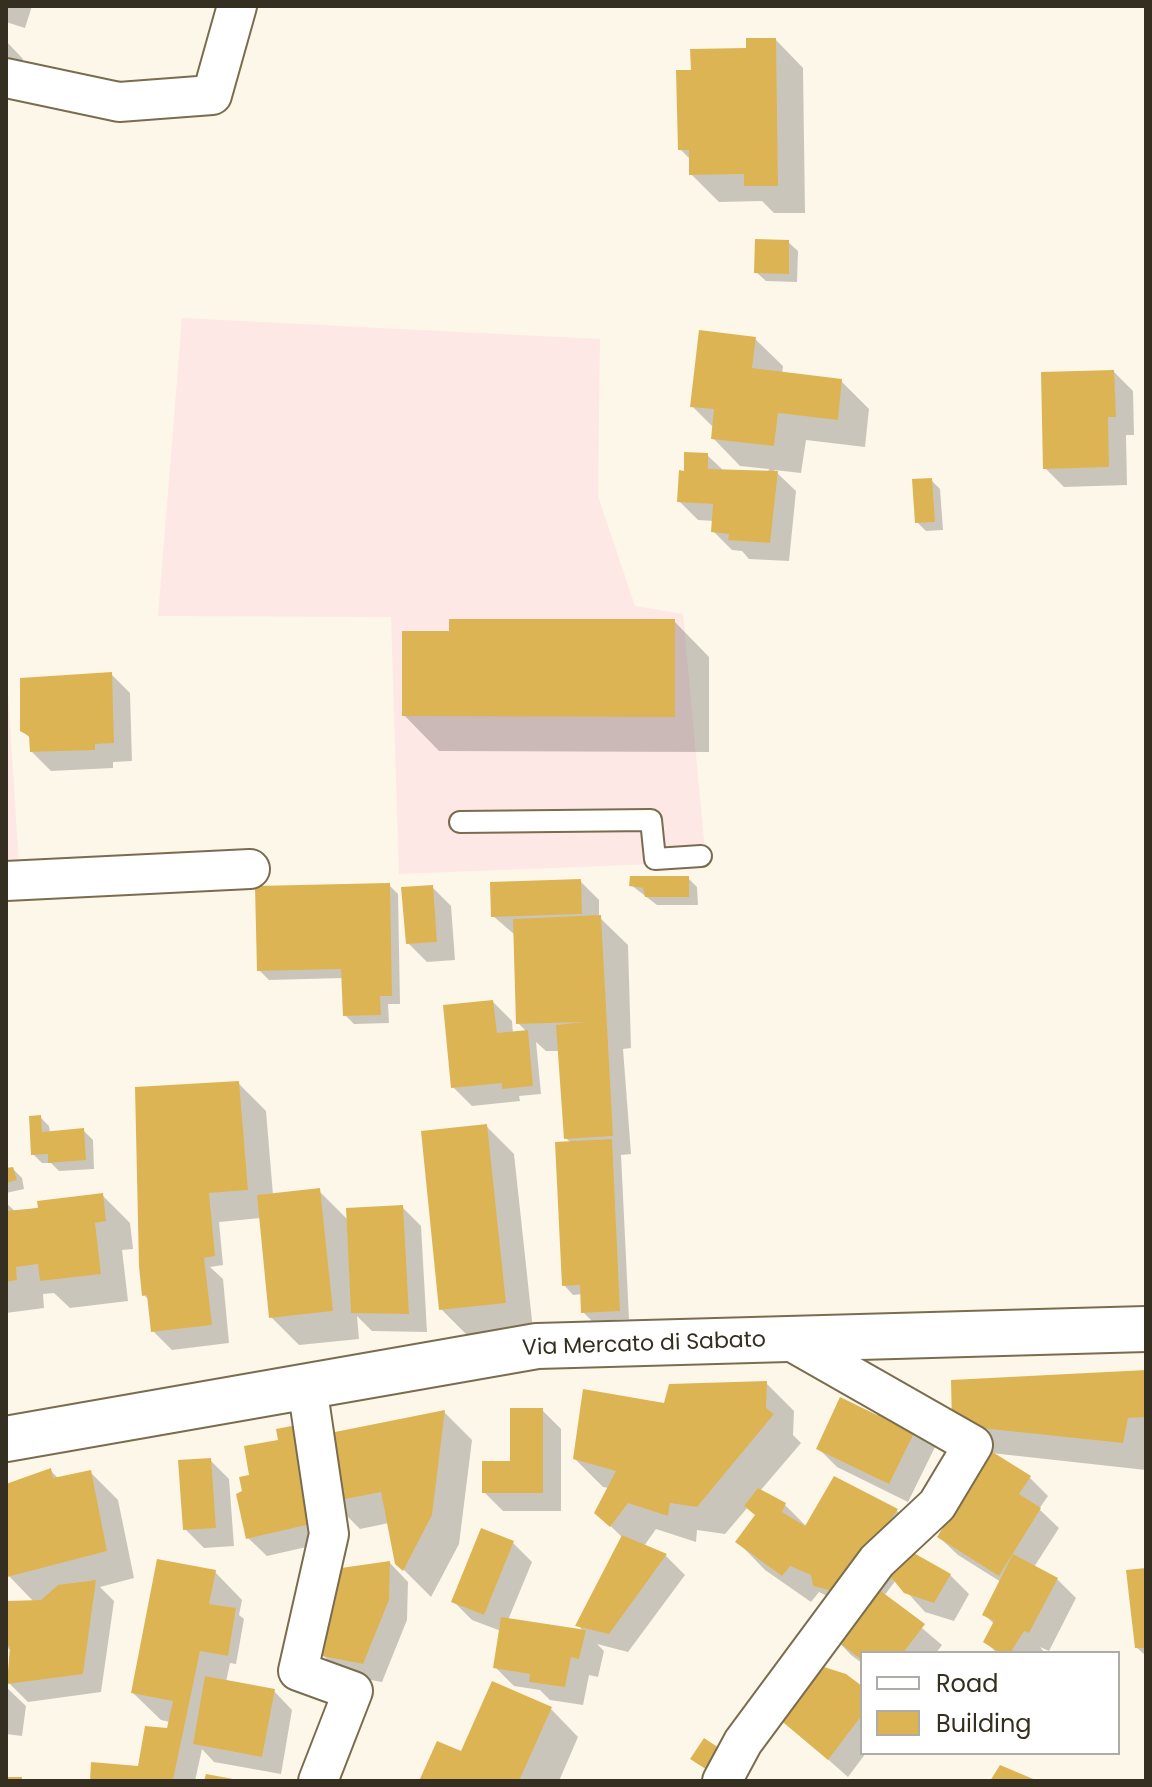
<!DOCTYPE html>
<html>
<head>
<meta charset="utf-8">
<style>
  body { margin:0 }
  #map { position:relative; width:1152px; height:1787px; overflow:hidden; background:#fdf7e9; font-family:Poppins,sans-serif }
  canvas { display:block }
  .frame { position:absolute; inset:0; border:8px solid #352f22; pointer-events:none }
  .legend { position:absolute; left:860px; top:1651px; width:260px; height:104px; box-sizing:border-box; background:#fff; border:2px solid #aeaca7; margin:0; padding:10px 14px; list-style:none; font-size:24px; color:#352f22 }
  .legend li { display:flex; align-items:center; gap:16px; height:40px }
  .legend b { width:40px; border:2px solid #aeaca7 }
</style>
</head>
<body>
<div id="map">
<canvas width="1152" height="1787"></canvas>
<div class="frame"></div>
<ul class="legend">
<li><b style="height:10px;background:#fff"></b>Road</li>
<li><b style="height:22px;background:#ddb453"></b>Building</li>
</ul>
</div>
<script>
const g = document.querySelector('canvas').getContext('2d');
g.lineJoin = 'round';
function fill(path, color) {
  g.fillStyle = color;
  g.fill(path, 'evenodd');
}
function strokePath(path, color, width, dash) {
  g.strokeStyle = color;
  g.lineWidth = width;
  g.lineCap = dash ? 'butt' : 'round';
  g.setLineDash(dash || []);
  g.stroke(path);
}
function label(font, color, halo, rows, align = 'center') {
  g.font = font + ' Poppins,sans-serif';
  g.lineWidth = 6;
  g.setLineDash([]);
  g.textBaseline = 'middle';
  g.strokeStyle = halo;
  g.fillStyle = color;
  for (const [text, x, y, turn = 0] of rows) {
    g.save();
    g.translate(x, y);
    g.rotate((+turn || 0) * Math.PI / 180);
    g.textAlign = isNaN(turn) ? turn : align;
    if (halo) g.strokeText(text, 0, 0);
    g.fillText(text, 0, 0);
    g.restore();
  }
}
const commercial = new Path2D(`
  M182 318 600 339 598 496 635 606 683 614 706 862 399 874 391 617 158 616Z
  M6 660 20 882 6 883Z`);
const shadow = new Path2D(`
  M6 6H32L25 28 6 22Z
  M776 40 803 68 805 213H774L762 201 719 202 691 174V160L680 149 693 71Z
  M6 41 23 59 13 91 6 89Z
  M788 242 798 251 797 282 766 281 756 272Z
  M755 339 783 366 782 374 841 381 869 409 865 447 806 440 801 473 774 470 796 491 789 561 749 559 742 551 732 550 713 531 714 521 698 520 679 501 686 473 707 455 724 471 768 472 769 469 740 466 713 438 714 428 692 406Z
  M1114 372 1133 391 1134 435H1126L1127 485 1064 487 1045 468Z
  M931 480 940 489 943 530 926 531 917 522Z
  M674 621 709 657V752L439 751 404 715 451 633Z
  M111 674 130 693 132 761 113 762V768L51 771 32 752 31 739 22 730Z
  M688 878 697 887 698 905H657L631 885Z
  M580 881 599 900V917L628 945 631 1048 623 1049 631 1154 621 1155 629 1319 592 1321 583 1312 582 1294 573 1295 564 1285 571 1143 566 1138 560 1051H546L536 1042 541 1094 519 1096 520 1101 472 1106 453 1087 493 1002 512 1021 513 1034 527 1032 518 1023 515 935 493 916Z
  M389 885 398 894 400 1004H388L389 1023 354 1024 345 1015 344 978 269 980 259 970Z
  M432 887 451 906 455 960 427 962 408 943Z
  M238 1083 266 1111 273 1195 319 1191 348 1220 402 1207 421 1226 427 1332 372 1331 357 1316 359 1339 299 1345 271 1317 261 1218 219 1222 223 1265 210 1267 223 1279 229 1343 172 1350 153 1331 149 1300 144 1295Z
  M40 1117 49 1126 50 1133 84 1131 93 1140 94 1169 59 1171 51 1163H42L33 1154Z
  M486 1126 514 1154 533 1330 469 1337 441 1309Z
  M13 1169 22 1178 24 1189 6 1193V1170Z
  M102 1195 130 1223 133 1249 122 1250 128 1301 70 1308 54 1293 43 1294 44 1308 6 1313V1203L16 1212Z
  M1146 1372V1470L982 1452 954 1424Z
  M766 1383 794 1411 793 1435 801 1443 760 1491 785 1505 807 1527 896 1510 924 1538 913 1554 950 1575 969 1594 954 1621 925 1612 896 1580 884 1596 942 1645 936 1653H862V1663L851 1655 833 1636 843 1613 825 1595 819 1592 811 1602 765 1570 738 1542 757 1516 748 1507 725 1534 697 1530 696 1542 656 1529 644 1546 666 1556 685 1575 628 1652 597 1644 604 1651 598 1677 589 1675 583 1705 550 1700 540 1690 514 1686 495 1667 501 1631 472 1620 453 1601 513 1543 532 1562 508 1620 584 1632 578 1625 623 1538 596 1512 609 1488 603 1487 575 1459 666 1405Z
  M881 1409 936 1445 908 1502 837 1467 818 1448 878 1417Z
  M542 1410 561 1429V1511H503L484 1492 512 1463Z
  M444 1412 472 1440 459 1544 431 1597 397 1563 389 1523 360 1529 330 1499 337 1540 267 1556 248 1538 324 1449Z
  M210 1460 229 1479 234 1546 204 1548 185 1529Z
  M51 1471 59 1479 90 1472 118 1500 134 1578 100 1587 114 1601 101 1692 28 1702 9 1683 12 1652 6 1646V1603L34 1602 9 1576 6 1566V1486Z
  M1029 1477 1048 1496 1039 1509 1059 1528 1034 1567 1057 1579 1076 1598 1049 1651 1040 1647 1045 1653H997L986 1642 995 1625 984 1614 1001 1582 958 1555 939 1537Z
  M390 1563 408 1582 407 1620 382 1682 343 1675 324 1656Z
  M1146 1570V1656L1136 1647Z
  M215 1572 242 1600 239 1615 244 1619 236 1664 230 1663 226 1682 274 1691 292 1710 281 1774 214 1762 202 1749 195 1781H92L93 1765 140 1768 168 1730 170 1722 161 1720 133 1693Z
  M6 1687 26 1706 22 1736 6 1734Z
  M862 1689V1753H866L848 1777 781 1718Z
  M551 1709 578 1737 559 1781H421L462 1754Z`);
const building = new Path2D(`
  M746 38H776L778 186H744V174L689 175V150H678L676 70H691L690 49 746 48Z
  M755 239 789 240V274L754 273Z
  M699 330 756 337 752 368 842 379 838 420 778 413 774 446 711 439 714 409 690 407Z
  M1114 370 1116 417H1108L1109 467 1043 469 1041 372Z
  M684 452 708 453V469L778 471 770 543 728 540 729 534 711 532 713 504 677 502 679 470 684 471Z
  M932 478 935 522 915 523 912 479Z
  M449 619H675V717L402 716V631H449Z
  M112 672 114 743 95 744V750L30 752 29 736 20 731V678Z
  M630 876H689V897H645L643 888 629 886Z
  M581 879 582 914 491 917 490 882Z
  M390 883 392 996H380L381 1015 343 1016 341 969 257 971 255 886Z
  M433 885 437 942 406 944 401 887Z
  M601 915 613 1136 564 1139 556 1025 584 1022 516 1024 513 919Z
  M493 1000 497 1033 528 1030 533 1086 502 1089V1083L451 1088 443 1005Z
  M239 1081 248 1190 209 1193 215 1256 204 1258 212 1325 151 1332 147 1295 142 1296 139 1266 135 1087Z
  M41 1115 42 1132 84 1128 86 1160 48 1163V1154L31 1155 29 1116Z
  M487 1124 506 1303 439 1310 421 1131Z
  M612 1139 620 1311 581 1313 580 1285 562 1286 555 1142Z
  M13 1167 17 1180 6 1183V1168Z
  M320 1188 333 1311 269 1318 257 1195Z
  M103 1193 106 1221 95 1223 101 1274 40 1281 38 1264 16 1267 17 1280 6 1282V1211L38 1208 37 1201Z
  M403 1205 409 1314 351 1313 346 1208Z
  M1146 1370V1417L1128 1418 1123 1443 952 1425 951 1380Z
  M767 1381 766 1408 774 1414 697 1507 670 1503 668 1516 628 1503 610 1527 594 1513 616 1471 573 1459 583 1389 664 1403 669 1384Z
  M840 1397 877 1415 880 1406 918 1425 889 1484 816 1449Z
  M510 1408H543V1493H482V1461H510Z
  M445 1410 432 1515 403 1571 395 1564 381 1492 330 1502 320 1435Z
  M302 1424 319 1522 246 1539 236 1494 242 1491 239 1477 249 1475 244 1446 278 1440 276 1429Z
  M991 1451 1031 1476 1019 1494 1041 1508 999 1576 937 1537Z
  M211 1458 216 1528 183 1530 178 1460Z
  M51 1468 53 1478 91 1470 107 1551 7 1577 6 1484Z
  M834 1476 898 1509 840 1593 813 1586 811 1575 790 1566 782 1576 735 1542 755 1515 744 1506 758 1488 786 1503 782 1512 805 1526Z
  M481 1528 514 1541 484 1615 451 1602Z
  M622 1535 667 1554 609 1634 575 1626Z
  M912 1552 951 1574 934 1603 904 1593 887 1572Z
  M1013 1554 1058 1578 1029 1633 1024 1631 1012 1650 1020 1653H1000L983 1642 994 1621 982 1615Z
  M157 1559 216 1570 209 1604 236 1608 228 1656 200 1651 173 1780 90 1781 91 1762 138 1766 145 1726 167 1728 173 1701 131 1693Z
  M390 1561 389 1600 363 1664 322 1656 334 1569Z
  M1146 1568V1648H1135L1126 1570Z
  M96 1580 83 1674 7 1684 10 1646H6V1601L41 1600 58 1585Z
  M870 1583 925 1624 903 1653H862V1660L830 1636Z
  M501 1617 586 1630 579 1659 571 1657 565 1687 529 1682 530 1674 493 1668Z
  M824 1667 846 1674 862 1686V1715L828 1760 778 1718Z
  M205 1676 275 1689 262 1757 193 1744Z
  M492 1681 552 1707 519 1781H419L437 1741 461 1751Z
  M704 1738 725 1752 712 1773 690 1759Z
  M1000 1765 1038 1781H990Z
  M206 1774 233 1779V1781H204Z
  M6 1777H22V1781H6Z`);
const lane = new Path2D(`
  M460 822 651 820 655 859 701 856`);
const street = new Path2D(`
  M6 78 119 102 212 95 237 6
  M6 881 250 869
  M307 1386 329 1534 298 1671 353 1691 318 1781
  M722 1781 743 1742 877 1561 937 1505 973 1445 787 1339`);
const secondary = new Path2D(`
  M6 1439 537 1346 1146 1329`);
const streetNames = [
  ["Via Mercato di Sabato",644,1345,-2]
];
fill(commercial, '#fde8e5');
fill(shadow, '#0003');
fill(building, '#ddb453');
strokePath(lane, '#7a6c4e', 24);
strokePath(street, '#7a6c4e', 42);
strokePath(secondary, '#7a6c4e', 48);
strokePath(lane, '#fff', 20);
strokePath(street, '#fff', 38);
strokePath(secondary, '#fff', 44);
label('22px', '#352f22', '#fff', streetNames);
</script>
</body>
</html>
